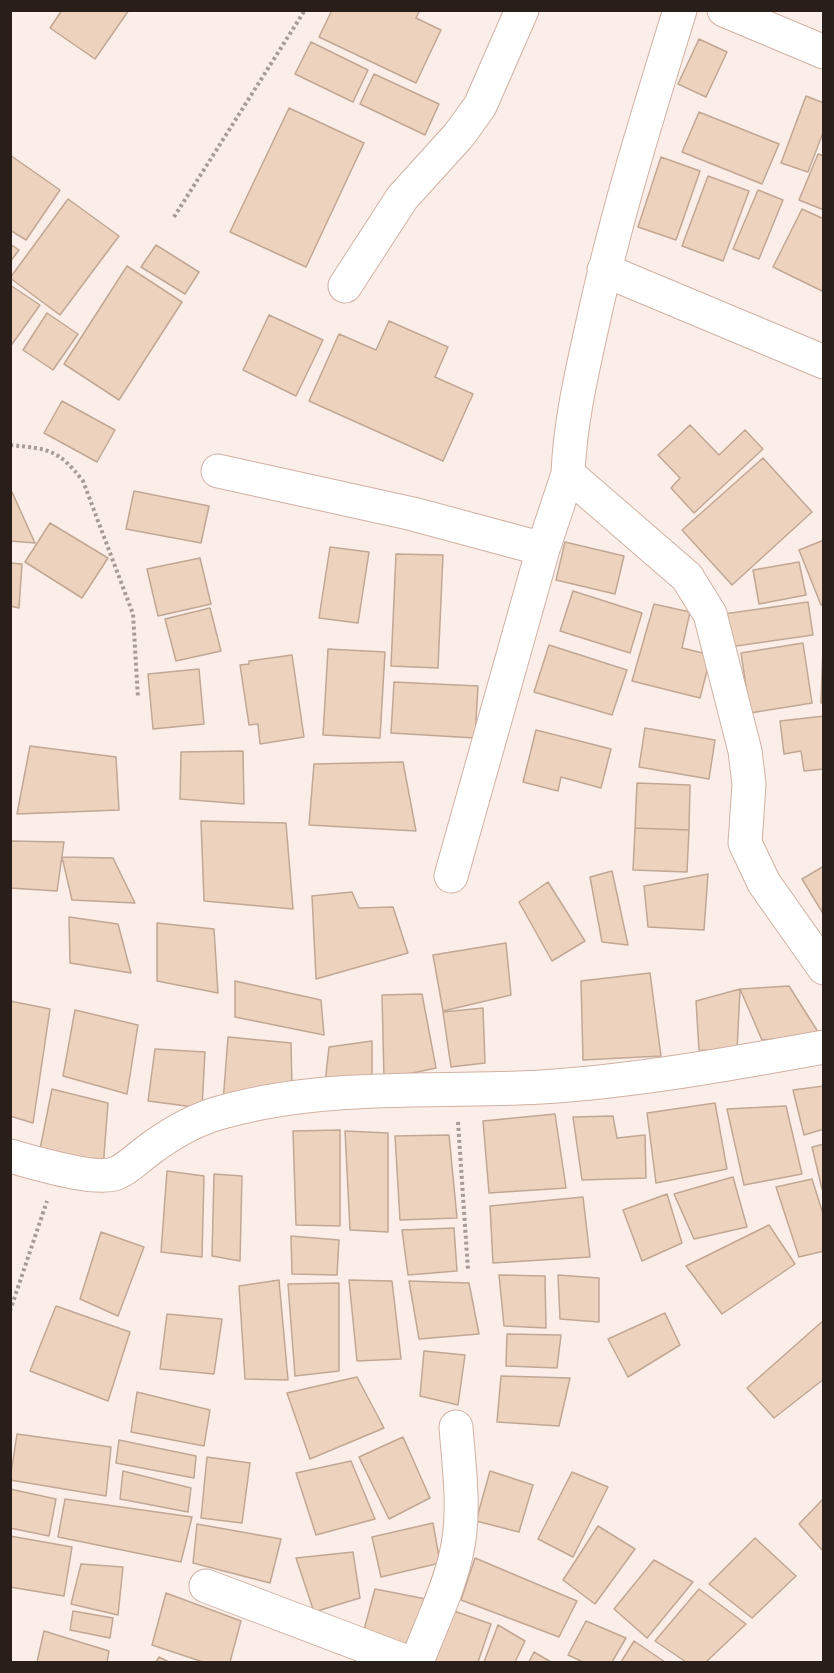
<!DOCTYPE html>
<html>
<head>
<meta charset="utf-8">
<style>
  body { margin:0 }
  #map { position:relative; width:834px; height:1673px; overflow:hidden; background:#fbeee8; font-family:"DejaVu Sans",sans-serif }
  canvas { display:block }
  .frame { position:absolute; inset:0; border:12px solid #291e19; pointer-events:none }
</style>
</head>
<body>
<div id="map">
<canvas width="834" height="1673"></canvas>
<div class="frame"></div>
</div>
<script>
const g = document.querySelector('canvas').getContext('2d');
g.lineJoin = 'round';
function fill(path, color) {
  g.fillStyle = color;
  g.fill(path, 'evenodd');
}
function strokePath(path, color, width, dash) {
  g.strokeStyle = color;
  g.lineWidth = width;
  g.lineCap = dash ? 'butt' : 'round';
  g.setLineDash(dash || []);
  g.stroke(path);
}
const building = new Path2D(`
  M62 10H129L95 59 50 28Z
  M332 10H420L416 18 441 30 416 83 319 37Z
  M699 39 727 52 706 97 678 84Z
  M311 42 368 70 353 102 295 74Z
  M374 74 439 104 425 135 360 104Z
  M806 96 824 103V130L808 172 781 163Z
  M289 108 364 143 306 267 230 232Z
  M699 112 779 144 762 184 682 152Z
  M818 154 824 156V210L799 200Z
  M10 155 60 190 26 240 10 230Z
  M661 157 700 171 676 240 638 227Z
  M708 176 749 191 723 261 682 246Z
  M758 190 783 200 759 259 733 249Z
  M68 199 119 236 60 315 10 278Z
  M802 209 824 219V292L773 267Z
  M10 244 19 250 10 262Z
  M156 245 199 272 185 294 141 267Z
  M127 266 182 302 119 400 64 364Z
  M10 285 40 305 10 347Z
  M47 313 78 334 53 370 23 350Z
  M269 315 323 340 296 396 243 370Z
  M389 321 448 347 435 377 473 394 443 461 309 401 339 334 376 350Z
  M62 401 115 430 97 462 44 433Z
  M690 425 719 455 745 430 763 449 694 513 671 488 680 478 658 455Z
  M763 458 812 512 732 585 682 530Z
  M134 491 209 506 201 543 126 529Z
  M10 492H12L35 543 10 541Z
  M50 523 108 558 82 598 25 562Z
  M824 540V604L821 605 799 550Z
  M565 542 624 556 615 594 556 580Z
  M330 547 369 552 358 623 319 618Z
  M396 554 443 555 438 668 391 666Z
  M200 558 211 604 158 616 147 569Z
  M799 562 806 595 759 604 753 570Z
  M10 563 22 564 19 608 10 606Z
  M573 591 642 613 630 653 560 631Z
  M808 602 813 635 729 647 724 614Z
  M654 604 690 612 682 648 711 655 700 698 632 681Z
  M210 608 221 651 176 661 165 619Z
  M803 643 812 703 750 713 741 653Z
  M549 645 627 670 612 715 534 692Z
  M823 645H824V703H821Z
  M328 649 385 652 380 738 323 735Z
  M292 655 304 737 260 744 258 724 249 725 240 665 249 664V661Z
  M199 669 204 724 153 729 148 674Z
  M394 682 478 686 475 738 391 733Z
  M824 716V769L804 771 801 751 784 754 780 721Z
  M645 728 715 740 709 779 639 767Z
  M536 730 611 749 601 788 561 777 558 791 523 782Z
  M30 746 116 757 119 810 17 814Z
  M243 751 244 804 180 799 181 752Z
  M403 762 416 831 309 825 314 764Z
  M637 783 690 785 689 830 635 828Z
  M201 821 286 823 293 909 204 901Z
  M635 828 689 830 687 872 633 870Z
  M10 841 64 842 57 891 10 888Z
  M62 857 113 858 135 903 72 900Z
  M824 866V915L802 879Z
  M612 871 628 945 602 942 590 877Z
  M708 874 704 930 648 927 644 886Z
  M548 882 585 941 552 961 519 902Z
  M352 892 359 908 393 907 408 953 316 979 312 896Z
  M69 917 118 924 131 973 70 963Z
  M157 923 214 929 218 993 157 981Z
  M506 943 511 995 443 1011 433 955Z
  M650 973 661 1056 583 1060 581 981Z
  M235 981 321 1000 324 1035 235 1017Z
  M789 986 820 1035 762 1040 740 989Z
  M740 989 737 1051 699 1050 696 1001Z
  M422 994 436 1068 384 1079 382 995Z
  M10 1001 50 1009 33 1123 10 1116Z
  M483 1008 485 1063 451 1067 443 1012Z
  M75 1010 138 1025 127 1094 63 1076Z
  M228 1037 291 1043 292 1088 223 1102Z
  M372 1041V1077L325 1083 329 1047Z
  M155 1049 205 1052 202 1108 148 1101Z
  M824 1086V1129L804 1135 793 1090Z
  M52 1089 108 1103 103 1169 39 1154Z
  M715 1103 727 1169 656 1183 647 1113Z
  M786 1106 802 1174 744 1185 727 1109Z
  M555 1114 566 1188 489 1193 483 1121Z
  M613 1116 617 1138 645 1135 646 1178 582 1180 573 1117Z
  M340 1130V1226L296 1225 293 1131Z
  M345 1131 388 1133V1232L350 1230Z
  M449 1135 457 1218 400 1220 395 1136Z
  M824 1144V1189H822L812 1147Z
  M167 1171 204 1176 202 1257 161 1252Z
  M214 1174 242 1176 240 1261 212 1256Z
  M733 1177 747 1227 694 1239 674 1194Z
  M812 1179 824 1217V1251L799 1257 776 1187Z
  M667 1194 682 1243 642 1261 623 1210Z
  M583 1197 590 1257 493 1263 490 1206Z
  M769 1225 795 1264 722 1314 686 1266Z
  M454 1228 457 1271 408 1275 402 1230Z
  M101 1232 144 1247 118 1316 80 1299Z
  M291 1236 339 1240 337 1275 292 1274Z
  M499 1275 545 1276 546 1328 504 1326Z
  M558 1275 599 1278V1322L560 1319Z
  M279 1280 288 1380 245 1379 239 1286Z
  M349 1280 392 1281 401 1359 357 1361Z
  M409 1281 469 1283 479 1334 419 1339Z
  M339 1283V1371L295 1376 288 1284Z
  M56 1306 130 1332 108 1401 30 1371Z
  M665 1313 680 1345 628 1377 608 1339Z
  M167 1314 222 1319 214 1374 160 1369Z
  M824 1320V1379L774 1418 747 1388Z
  M507 1334 561 1335 557 1368 506 1366Z
  M424 1351 465 1355 458 1405 420 1396Z
  M501 1376 570 1378 559 1426 497 1422Z
  M357 1377 384 1428 310 1459 287 1393Z
  M137 1392 210 1410 204 1446 131 1432Z
  M17 1434 111 1447 106 1496 10 1480Z
  M403 1437 430 1498 389 1519 359 1457Z
  M119 1440 196 1456 194 1478 116 1463Z
  M207 1457 250 1463 242 1523 201 1518Z
  M351 1461 375 1519 316 1535 296 1473Z
  M123 1471 191 1488 188 1512 120 1499Z
  M490 1471 533 1485 519 1532 476 1521Z
  M572 1472 608 1487 573 1557 538 1539Z
  M10 1489 56 1499 49 1536 10 1528Z
  M824 1498V1552L799 1524Z
  M65 1499 192 1517 181 1562 58 1537Z
  M433 1523 440 1563 381 1577 372 1537Z
  M197 1524 281 1539 270 1583 193 1563Z
  M598 1526 635 1549 595 1604 563 1580Z
  M10 1536 72 1547 64 1596 10 1587Z
  M755 1538 796 1576 752 1618 709 1584Z
  M353 1552 360 1598 314 1612 296 1558Z
  M475 1558 577 1601 559 1637 461 1600Z
  M654 1560 693 1582 647 1638 614 1609Z
  M81 1564 123 1567 118 1615 71 1604Z
  M375 1589 426 1599 405 1662 359 1648Z
  M699 1589 746 1624 706 1662H686L655 1641Z
  M166 1593 241 1621 230 1662H203L152 1645Z
  M451 1610 491 1624 478 1662H431Z
  M73 1611 113 1618 110 1638 70 1630Z
  M586 1621 626 1638 612 1662H583L568 1655Z
  M498 1625 525 1641 515 1662H484Z
  M44 1631 109 1651 107 1662H37Z
  M634 1641 665 1662H621Z
  M534 1652 551 1662H529Z
  M159 1657 169 1662H156Z`);
const path = new Path2D(`
  M174 217 305 10
  M10 445C49 449 58 449 83 481L133 614 138 698
  M458 1122 468 1270
  M10 1311 47 1201`);
const minor = new Path2D(`
  M680 10C648 114 616 216 593 322 582 372 570 422 568 474L687 577 710 614 745 751 749 784 745 843 764 883 824 968
  M724 10 824 52
  M604 270 824 362
  M345 286 402 198 459 135 480 106 522 10
  M218 471 413 514 543 549
  M451 876 543 549 568 474
  M10 1156C33 1162 96 1182 117 1173 128 1168 139 1157 150 1149 173 1132 197 1118 226 1111 328 1083 436 1093 541 1087 636 1081 730 1064 824 1047
  M206 1586 407 1662
  M417 1662C430 1627 448 1591 456 1555 466 1514 459 1468 456 1427`);
fill(building, '#edd3be');
strokePath(building, '#c1a794', 1.5);
strokePath(minor, '#d0b1a3', 35);
strokePath(path, '#a79b96', 4, [3, 3]);
strokePath(minor, '#fff', 33);
</script>
</body>
</html>
